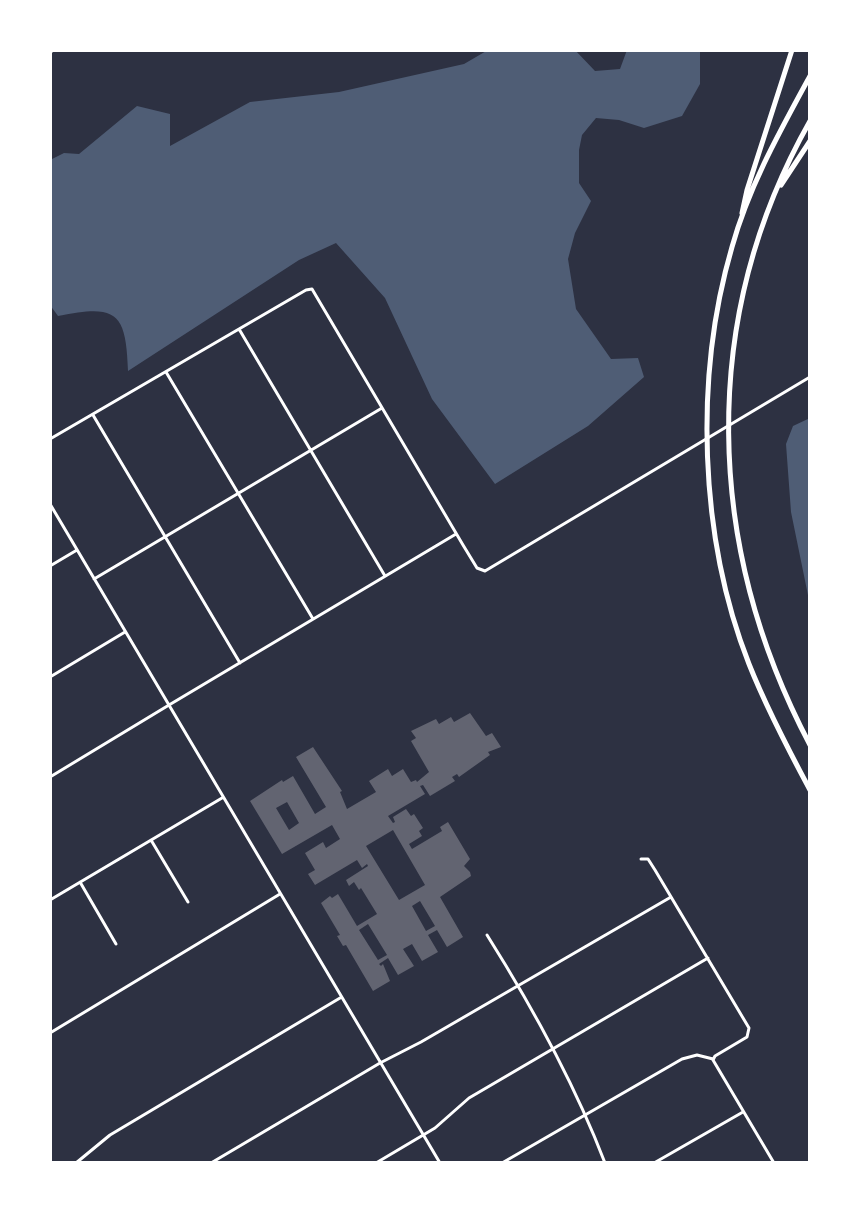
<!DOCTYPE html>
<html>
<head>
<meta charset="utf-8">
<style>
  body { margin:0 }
  #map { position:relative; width:860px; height:1213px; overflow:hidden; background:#2d3142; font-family:Commissioner,sans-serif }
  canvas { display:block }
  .frame { position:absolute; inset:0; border:52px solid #fff; pointer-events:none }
</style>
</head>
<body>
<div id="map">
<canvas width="860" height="1213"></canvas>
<div class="frame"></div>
</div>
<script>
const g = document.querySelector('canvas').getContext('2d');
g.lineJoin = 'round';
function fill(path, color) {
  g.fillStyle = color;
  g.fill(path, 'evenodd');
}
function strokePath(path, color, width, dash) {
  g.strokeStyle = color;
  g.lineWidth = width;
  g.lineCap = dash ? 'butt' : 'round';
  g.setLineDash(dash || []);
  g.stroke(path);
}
const water = new Path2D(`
  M488 50H575L595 71 620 69 627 50H700V84L682 116 644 128 619 120 596 118 582 135 579 150V183L591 201 575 233 568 259 576 309 611 359 638 358 644 377 588 426 495 484 432 399 385 298 336 243 299 260 128 371C126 312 117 304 58 316L50 305V160L64 153 79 154 137 106 170 114V146L250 102 339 92 464 64Z
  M810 418V605L791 512 786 444 793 426Z`);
const building = new Path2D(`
  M470 713 486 736 492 733 501 747 488 752 490 755 459 777 457 774 452 777 455 781 430 796 423 785 420 786 425 794 388 816 393 823 395 822 393 817 406 809 411 816 414 814 423 828 419 831 422 836 409 844 412 849 442 831 440 827 448 822 470 859 464 866 470 872 471 876 440 897 463 937 447 947 437 930 428 935 438 952 422 961 412 944 403 949 414 966 398 975 388 958 379 964 381 966 383 964 390 981 373 991 346 945 343 946 337 936 340 935 321 903 330 896 332 898 338 894 357 926 377 914 361 888 359 890 354 882 349 886 346 880 368 866 367 864 362 868 357 860 315 885 308 874 315 870 305 853 323 842 326 848 340 839 332 825 282 854 250 801 282 780 283 782 293 776 315 814 326 807 296 757 313 747 342 791 340 792 347 809 376 792 369 781 388 769 392 776 403 769 411 782 416 780 417 782 429 772 411 741 416 738 411 731 436 719 439 724 451 717 454 722ZM287 802 299 823 289 830 276 808ZM393 830 425 885 399 900 366 846ZM420 901 435 926 426 931 412 906ZM368 924 387 955 378 960 359 930Z`);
const minor = new Path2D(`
  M239 329 385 576
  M166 372 313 619
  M93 415 240 663
  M50 439 306 290 312 289 463 545 477 568 485 571 810 377
  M50 504 440 1163
  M50 566 77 550
  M94 579 382 408
  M50 677 125 632
  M169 705 456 534
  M151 840 188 902
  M641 859H648L655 870 749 1028 747 1037 715 1056 713 1060
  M80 882 116 944
  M50 900 222 798
  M487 935C533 1008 574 1082 605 1163
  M50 1033 280 894
  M713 1060 774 1163
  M76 1163 110 1135 340 998
  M211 1163 380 1063 421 1042 671 897
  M376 1163 435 1128 469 1098 708 958
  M502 1163 682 1059 697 1055 713 1059
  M654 1163 743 1112`);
const tertiary = new Path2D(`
  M50 777 169 705`);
const primary = new Path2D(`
  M50 52 52 50`);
const motorway = new Path2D(`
  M810 76C780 131 749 186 732 247 694 377 699 537 749 664 766 707 788 749 810 790
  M810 121C698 319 705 546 810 745
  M781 185 810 141
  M742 213 747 190 792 50`);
fill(water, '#4f5d75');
fill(building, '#626471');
strokePath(minor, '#fff', 3);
strokePath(tertiary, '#fff', 3);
strokePath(primary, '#fff', 4);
strokePath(motorway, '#fff', 5);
</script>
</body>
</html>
